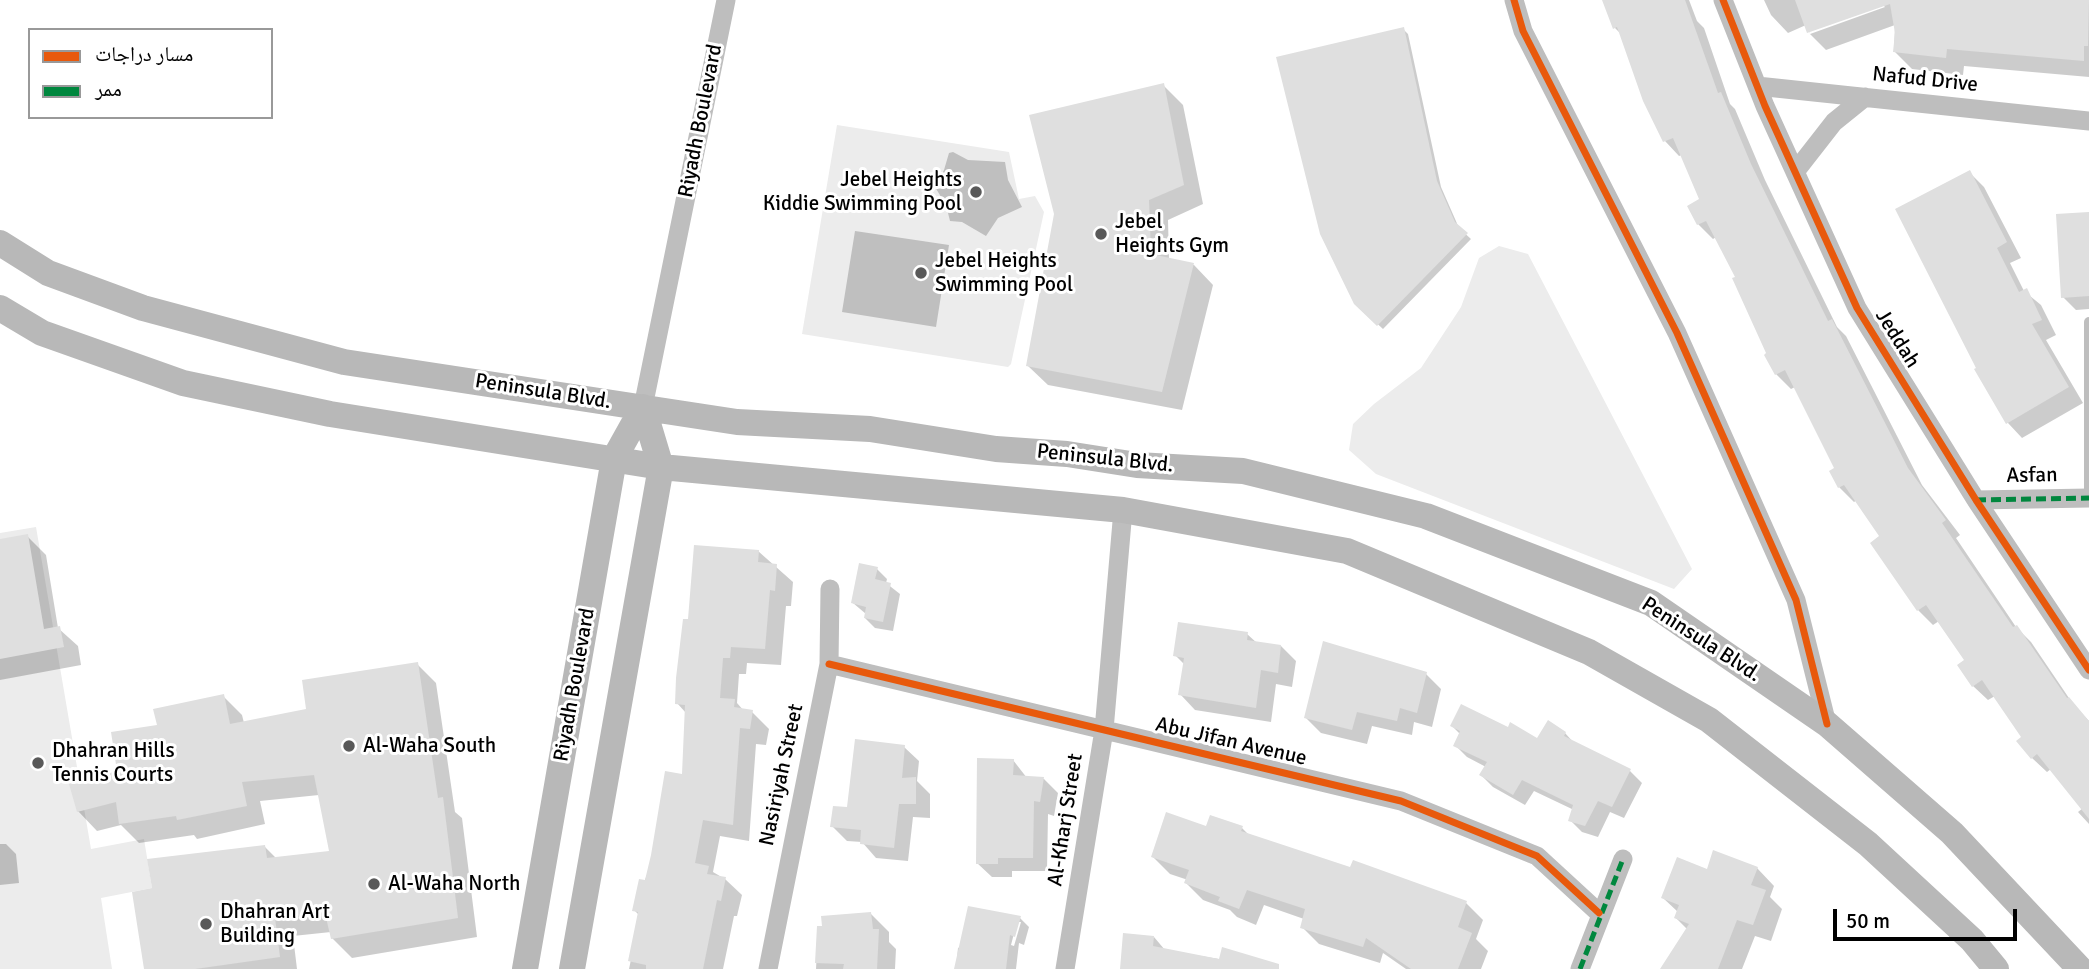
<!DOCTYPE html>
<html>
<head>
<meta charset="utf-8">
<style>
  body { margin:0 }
  #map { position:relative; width:2089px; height:969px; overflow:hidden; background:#fff; font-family:Signika,"Noto Naskh Arabic",sans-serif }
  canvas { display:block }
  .legend { position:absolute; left:28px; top:28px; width:245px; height:91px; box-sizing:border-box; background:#fff; border:2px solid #999; margin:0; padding:9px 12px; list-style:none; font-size:21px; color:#000 }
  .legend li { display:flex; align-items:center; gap:14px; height:35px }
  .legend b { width:35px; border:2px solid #999 }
  .scale { position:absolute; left:1833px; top:909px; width:184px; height:32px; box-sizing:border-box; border:4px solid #000; border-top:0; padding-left:9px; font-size:21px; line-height:24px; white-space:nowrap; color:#000; -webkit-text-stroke:5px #fff; paint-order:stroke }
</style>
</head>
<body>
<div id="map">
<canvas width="2089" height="969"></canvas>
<ul class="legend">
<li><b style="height:9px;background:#e8590c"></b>مسار دراجات</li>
<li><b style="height:9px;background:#00873e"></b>ممر</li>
</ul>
<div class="scale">50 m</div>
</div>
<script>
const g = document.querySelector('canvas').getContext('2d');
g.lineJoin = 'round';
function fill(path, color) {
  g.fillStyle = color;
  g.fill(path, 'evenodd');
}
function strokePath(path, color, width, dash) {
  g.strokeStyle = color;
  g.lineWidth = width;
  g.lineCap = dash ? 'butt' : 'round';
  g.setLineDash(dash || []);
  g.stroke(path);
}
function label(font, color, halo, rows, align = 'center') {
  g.font = font + ' Signika,sans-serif';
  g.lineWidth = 6;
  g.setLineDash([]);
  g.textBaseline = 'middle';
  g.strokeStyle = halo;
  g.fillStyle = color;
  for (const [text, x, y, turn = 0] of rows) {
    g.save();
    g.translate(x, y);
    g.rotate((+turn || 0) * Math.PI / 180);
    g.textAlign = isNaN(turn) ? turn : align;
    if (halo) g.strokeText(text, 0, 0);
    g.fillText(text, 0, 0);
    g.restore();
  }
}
const green = new Path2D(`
  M837 125 1009 152 1019 199 1035 196 1044 212 1011 364 1008 367 802 334Z
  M1499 246 1528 254 1692 569 1674 589 1376 474 1349 450 1353 424 1374 404 1421 368 1461 307 1479 258Z
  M36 527 91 849 144 839 152 888 101 898 112 969H0V533Z`);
const water = new Path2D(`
  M953 152 968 160 1005 162 1008 180 1022 207 998 218 986 236 962 222 950 221 946 205 935 187 944 170 949 153Z
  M855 231 949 245 936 327 842 312Z`);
const shadow = new Path2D(`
  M1604 0H1689L1697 21 1704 28 1730 104 1735 109 1765 180 1837 327 1846 336 1922 485 1960 535 1956 538 2016 627 2031 642 2073 704 2089 721V824L2078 812 2083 808 2051 769 2047 772 2032 758 2024 737 1995 696 1988 700 1973 686 1967 661 1939 621 1933 625 1918 610 1872 543 1882 537 1857 500 1854 502 1839 487 1836 469 1795 387 1791 389 1776 374 1737 278 1716 237 1713 239 1698 224 1701 200 1682 155 1679 156 1665 141 1622 35 1615 28Z
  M1764 0H2089V77L1964 66 1963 75 1912 69 1894 51 1895 25 1826 50 1810 34 1885 7 1882 4 1809 31 1810 34 1806 25 1788 33 1771 15Z
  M1403 29 1408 34 1441 187 1459 228 1471 239 1383 329 1355 303Z
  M1163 85 1183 105 1203 204 1168 220 1169 259 1194 265 1213 285 1182 410 1048 385 1028 366Z
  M1969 172 1984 187 2021 258 2010 263 2024 291 2041 305 2056 335 2046 340 2083 403 2022 438 2008 423 1976 370Z
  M2089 214V309L2076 310 2063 297Z
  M27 536 46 555 58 628 78 646 81 665 0 680V541Z
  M758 551 793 582 791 606H786L781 665 747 663 746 674H739L737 703 744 711 752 712 769 729 766 745 756 744 749 841 720 836 713 872 725 879 742 895 737 916H734L723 969H629L640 916 634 910 683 776 686 713 677 703 690 621Z
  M877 569 887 579 886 583 900 594 893 631 875 628 865 618 866 614 853 603Z
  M1247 634 1257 643 1281 646 1296 661 1292 687 1276 684 1271 722 1195 710 1180 694 1185 665 1175 655Z
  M417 664 436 683 455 812 462 818 477 937 352 958 332 938 331 932 293 936 297 969H146L154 890 265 847 277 859 331 852 319 795 260 801 265 824 197 839 194 835 139 843 121 825 97 831 78 811 119 772 159 727 223 696 242 715 244 723 308 711Z
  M1426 674 1441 689 1432 727 1414 722 1412 735 1372 726 1367 744 1321 733 1306 718Z
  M1452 726 1508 729 1537 740 1565 733 1575 744 1630 771 1642 783 1624 818 1610 812 1598 837 1582 832 1570 820 1574 810 1534 791 1525 805 1493 787 1481 775 1486 767 1467 757 1455 745 1460 734Z
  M904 747 919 761 917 781 930 794V818L913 817 908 861 876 858 862 842 847 841 832 826Z
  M1013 760 1027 778 1044 779 1058 793 1054 816 1048 814 1047 871H1012V877H992L977 863Z
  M1207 828H1242L1249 835 1352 869 1354 863 1466 903 1483 920 1476 939 1488 951 1481 969H1406L1383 953 1380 963 1319 944 1302 927 1304 919 1264 905 1256 925 1237 917 1230 910 1203 900 1186 883 1188 880 1170 874 1153 857Z
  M0 844H6L16 854 19 883 0 885Z
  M1757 868 1774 886 1770 897 1782 909 1771 941 1755 936 1742 969H1663L1687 929 1676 918 1678 912 1663 898 1708 871Z
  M871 914 889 932V942L896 949 895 969H816L818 928Z
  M1020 918 1029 927 1024 945 1019 943 1016 969H956L958 948ZM1017 922H1021L1014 946 1011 945Z
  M1154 937 1165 950 1279 969H1122Z`);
const building = new Path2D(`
  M1602 0H1685L1718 93 1721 92 1751 164 1828 321 1832 319 1908 468 1946 520 1942 523 2013 627 2017 625 2067 698 2069 697 2089 721V819L2037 754 2031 759 2016 741 2021 737 1982 680 1972 687 1957 665 1964 660 1926 605 1917 611 1870 543 1879 536 1844 485 1838 488 1829 471 1834 468 1785 370 1775 375 1764 355 1766 353 1732 278 1735 277 1706 221 1697 225 1687 206 1699 199 1673 138 1663 142 1643 101 1617 27 1613 29Z
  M1795 0H2089L2088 46H2084V61L1947 49 1946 58 1893 52 1895 33 1890 4 1807 33Z
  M1404 27 1437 181 1455 222 1468 233 1377 326 1354 304 1320 234 1276 57Z
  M1164 83 1184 185 1149 200 1151 254 1194 263 1162 392 1026 366 1054 214 1029 115Z
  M1970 170 2007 242 1997 248 2019 292 2027 288 2042 320 2032 324 2069 387 2006 424 1974 369 1976 368 1895 209Z
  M2089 212V296L2061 298 2056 214Z
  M28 534 44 629 60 626 64 647 0 659V539Z
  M694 545 759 550 758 562 777 564 775 591 770 590 765 649 731 647 730 658H723L720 698 735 699 734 707 753 710 750 729 740 728 733 825 703 820 695 863 709 866 707 874 726 877 721 901 717 900 703 969H646V965L628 961 638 912 632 911 639 879 645 880 651 855 665 771 682 774 685 705 675 704 676 678 683 619H688Z
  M859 563 878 567 875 579 891 583 883 622 864 618 866 607 851 603Z
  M1178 622 1248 632 1247 640 1281 645 1278 673 1261 670 1256 708 1178 695 1184 658 1173 656Z
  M1323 641 1427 672 1417 713 1400 708 1397 721 1357 712 1352 730 1304 718Z
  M418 662 438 798 443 797 458 918 331 939 325 913 275 918 280 957 195 969H144L132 892 152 888 147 859 265 845 267 858 329 851 314 775 242 782 247 806 177 820 176 816 119 824 116 802 77 812 69 784 117 771 111 732 157 725 153 709 224 694 230 724 306 709 302 680Z
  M1461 704 1508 727 1510 722 1537 738 1548 720 1566 732 1564 736 1631 769 1612 807 1598 801 1585 826 1568 821 1573 805 1522 780 1513 795 1479 775 1487 762 1453 746 1460 731 1450 726Z
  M855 739 905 745 902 778 916 777V804H899L894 848 860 844 861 830 830 827 833 806 847 807Z
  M977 758 1014 759 1013 775 1044 777 1040 802 1034 801 1033 858H998V864H976Z
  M1166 812 1206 826 1210 815 1243 826 1241 831 1350 867 1353 860 1467 901 1458 927 1472 933 1458 969H1411L1366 938 1363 947 1300 928 1305 909 1247 890 1239 909 1218 901 1220 897 1184 883 1189 870 1151 857Z
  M1713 850 1758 867 1751 885 1766 890 1753 925 1737 920 1718 969H1660L1689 924 1674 918 1679 905 1661 898 1677 857 1707 869Z
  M968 906 1021 916 1015 937 1010 935 1006 969H954Z
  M871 912 873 929H879L877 969H843L844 964 815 963 817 926H822L821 916Z
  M1123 933 1154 936 1153 946 1219 959 1222 947 1279 964V969H1120Z`);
const lane = new Path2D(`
  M2089 498V322`);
const street = new Path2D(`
  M1514 0 1523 31 1677 333 1796 600 1827 724
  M1723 0 1765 106 1857 308 1976 500 2089 670
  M1757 86 2089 121
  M1795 172 1834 122 1865 97
  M643 407 726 0
  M1976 500 2089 498
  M829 664 1401 801 1537 856 1599 913
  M768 969 829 664 830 589
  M1065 969 1104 730 1123 510
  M1580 969 1623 859`);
const secondary = new Path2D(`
  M0 243 48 273 143 308 344 362 737 422 870 429 996 449 1067 454 1137 465 1243 471 1426 516 1651 603 1827 724 1952 833 2080 969
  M0 308 42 333 183 383 330 414 661 467 1123 510 1347 551 1589 652 1709 720 1868 844 1972 940 1996 969
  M525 969 614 459 643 407 661 467 572 969`);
const quiet = new Path2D(`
  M1976 500 2089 498
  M1580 969 1623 859`);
const cycleway = new Path2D(`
  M1514 0 1523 31 1677 333 1796 600 1827 724
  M1723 0 1765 106 1857 308 1976 500 2089 670
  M829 664 1401 801 1537 856 1599 913`);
const markers = [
  [976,192,7,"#595959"],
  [1101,234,7,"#595959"],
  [921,273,7,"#595959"],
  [349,746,7,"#595959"],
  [38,763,7,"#595959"],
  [374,884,7,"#595959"],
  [206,924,7,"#595959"]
];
const streetNames = [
  ["Nafud Drive",1925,80,6],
  ["Riyadh Boulevard",701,121,-79],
  ["Jeddah",1897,339,58],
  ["Peninsula Blvd.",543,392,9],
  ["Peninsula Blvd.",1105,459,6],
  ["Asfan",2032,476,-1],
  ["Peninsula Blvd.",1701,640,33],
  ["Riyadh Boulevard",575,685,-80],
  ["Abu Jifan Avenue",1231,742,13],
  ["Nasiriyah Street",782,775,-78],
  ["Al-Kharj Street",1066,820,-81]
];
const poiNames = [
  ["Jebel Heights",962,180,"right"],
  ["Kiddie Swimming Pool",962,204,"right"],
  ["Jebel",1115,222],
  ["Heights Gym",1115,246],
  ["Jebel Heights",935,261],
  ["Swimming Pool",935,285],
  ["Al-Waha South",363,746],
  ["Dhahran Hills",52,751],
  ["Tennis Courts",52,775],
  ["Al-Waha North",388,884],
  ["Dhahran Art",220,912],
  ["Building",220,936]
];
fill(green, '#ececec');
fill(water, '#bfbfbf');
fill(shadow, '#0003');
fill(building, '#dfdfdf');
strokePath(lane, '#bebebe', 10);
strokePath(street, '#bebebe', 19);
strokePath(secondary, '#b8b8b8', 26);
strokePath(quiet, '#00873e', 5, [10, 5]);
strokePath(cycleway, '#e8590c', 7);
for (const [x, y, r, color] of markers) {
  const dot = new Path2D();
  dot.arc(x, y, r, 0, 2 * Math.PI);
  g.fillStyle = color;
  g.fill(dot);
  strokePath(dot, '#fff', 2.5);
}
label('21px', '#000', '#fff', streetNames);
label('21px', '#000', '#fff', poiNames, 'left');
</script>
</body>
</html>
